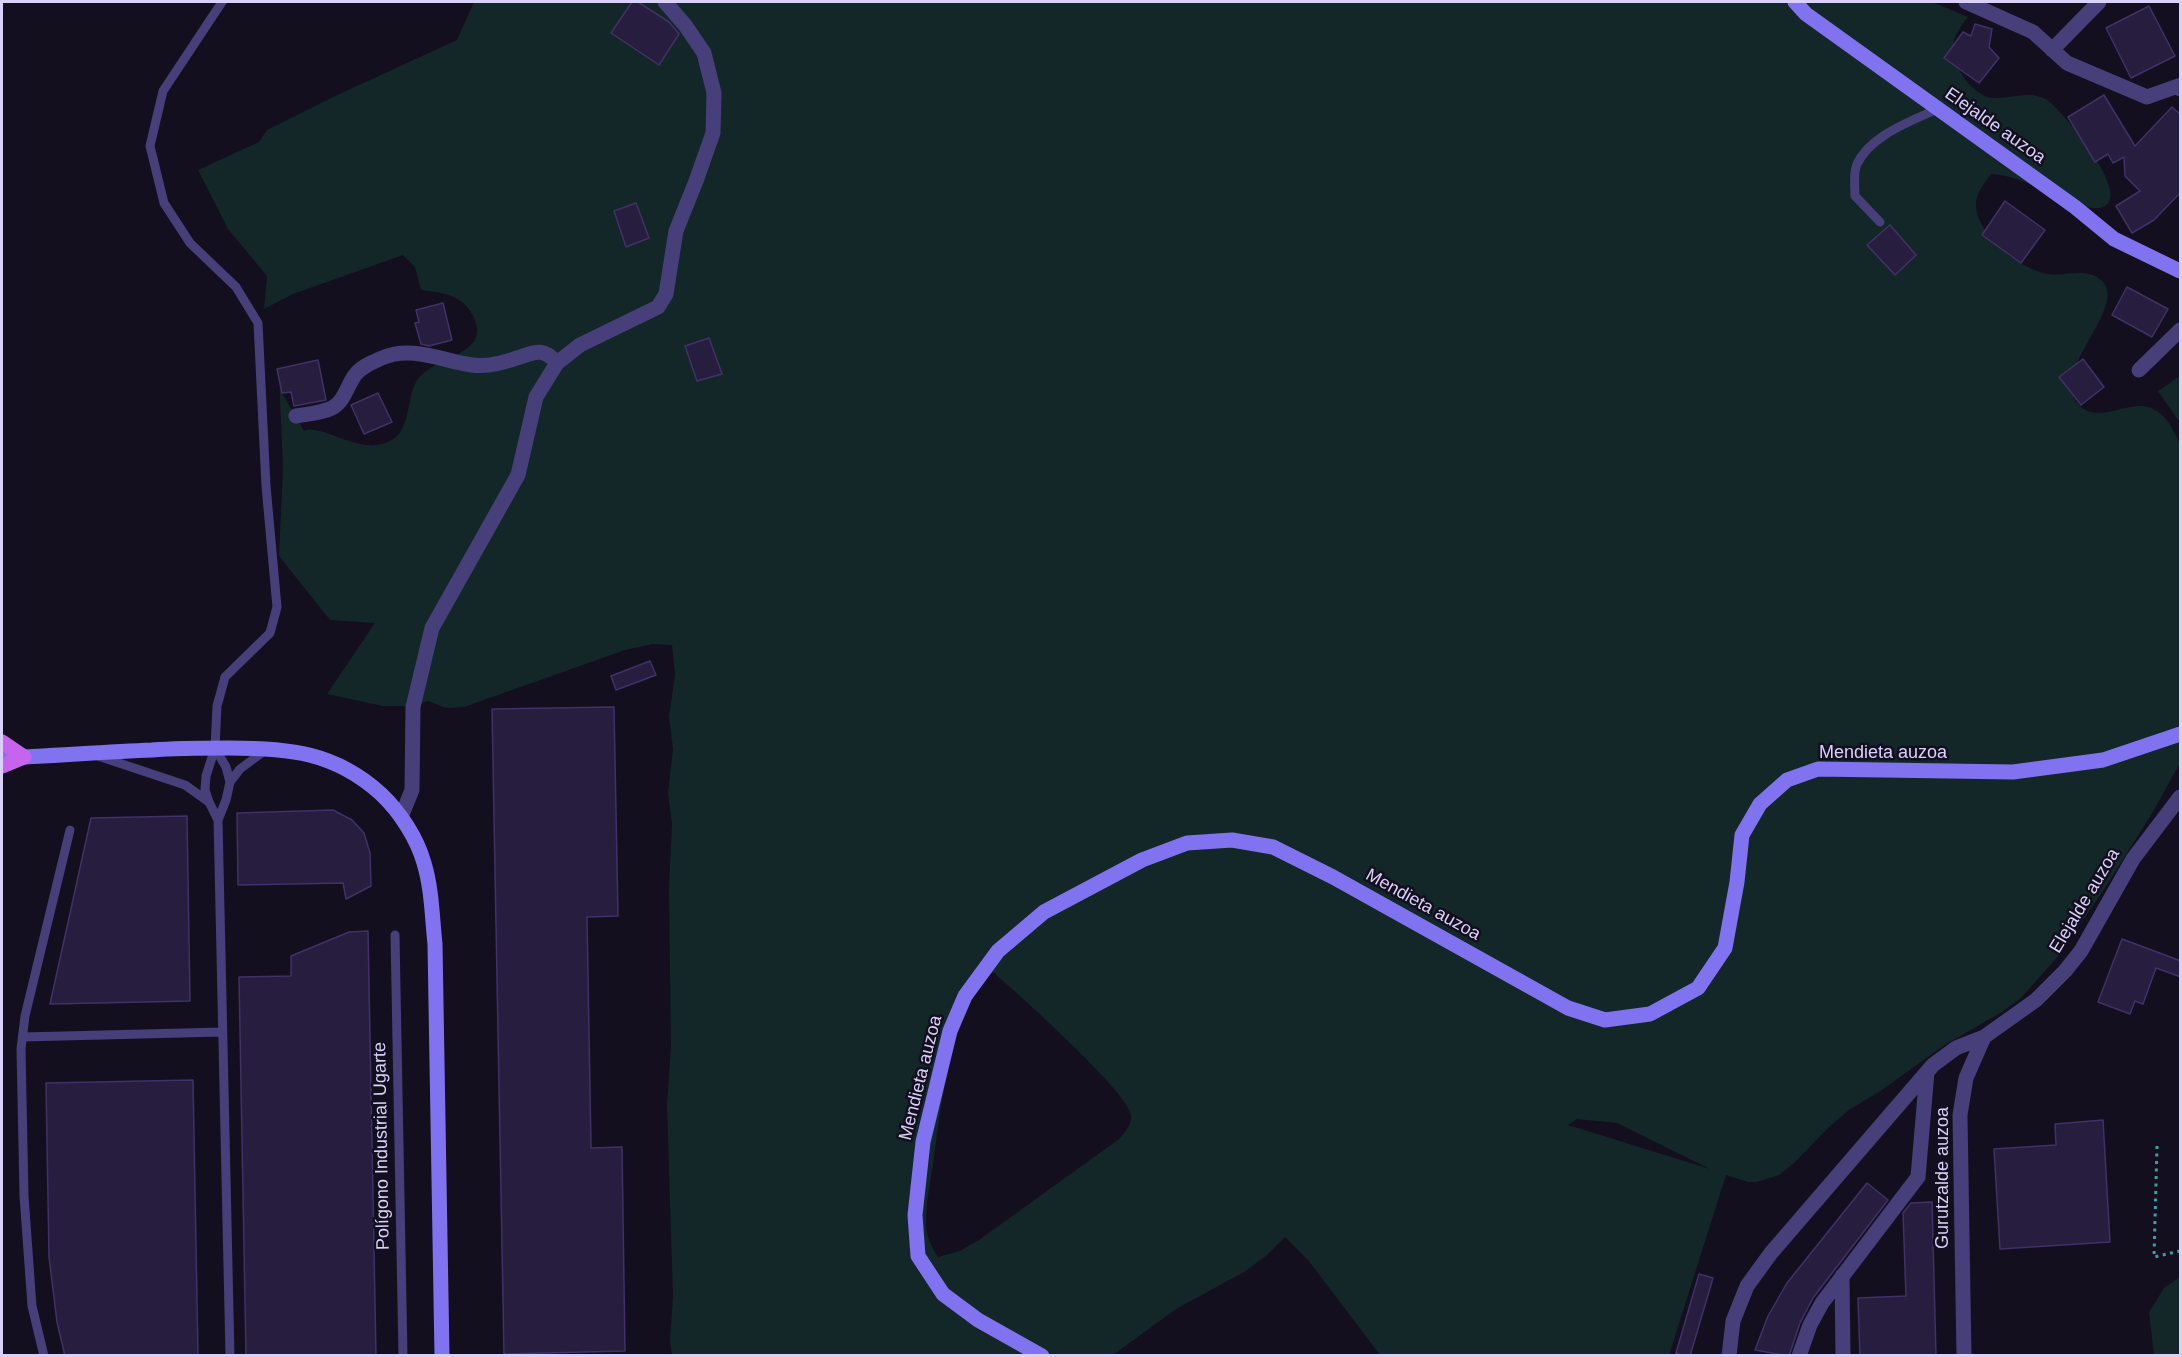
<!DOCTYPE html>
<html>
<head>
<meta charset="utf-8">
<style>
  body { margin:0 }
  #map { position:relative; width:2182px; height:1357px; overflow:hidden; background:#130f1f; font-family:Helvetica,sans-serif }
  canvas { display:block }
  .frame { position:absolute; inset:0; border:3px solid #dad1fa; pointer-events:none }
</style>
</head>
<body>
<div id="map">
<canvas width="2182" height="1357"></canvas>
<div class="frame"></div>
</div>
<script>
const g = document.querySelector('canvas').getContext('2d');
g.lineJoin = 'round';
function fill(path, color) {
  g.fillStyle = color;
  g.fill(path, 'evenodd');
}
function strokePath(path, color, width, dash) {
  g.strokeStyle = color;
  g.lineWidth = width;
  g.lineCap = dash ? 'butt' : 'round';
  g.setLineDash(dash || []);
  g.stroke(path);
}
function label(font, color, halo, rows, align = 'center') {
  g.font = font + ' Helvetica,sans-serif';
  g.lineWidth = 5;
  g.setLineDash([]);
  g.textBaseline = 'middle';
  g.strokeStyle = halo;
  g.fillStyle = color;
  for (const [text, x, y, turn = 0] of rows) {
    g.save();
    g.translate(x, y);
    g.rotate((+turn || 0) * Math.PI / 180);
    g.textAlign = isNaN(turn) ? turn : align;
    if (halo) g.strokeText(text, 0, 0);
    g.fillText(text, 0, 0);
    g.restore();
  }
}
const green = new Path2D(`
  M474 2H1932L1968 17C1961 26 1952 37 1953 49 1954 68 1973 97 1994 98 2014 99 2033 88 2051 103 2064 114 2139 202 2099 208 2071 211 2025 174 1991 174 1985 183 1975 193 1976 206 1977 235 2021 270 2048 274 2065 277 2085 267 2101 280 2131 306 2046 373 2079 405 2101 427 2133 394 2157 411 2169 419 2174 432 2180 444V763L2151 815 2103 891 2059 955 2021 998 2002 1012 1943 1046 1882 1090 1849 1110 1829 1127 1794 1163 1779 1175 1757 1182H1748L1726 1175 1669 1355H1380L1308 1260 1285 1237 1267 1255 1244 1272 1176 1309 1113 1355H672L670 1342 673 1296 667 1105 671 1047 669 889 672 824 668 793 673 749 669 717 675 675 672 645 653 644 625 650 464 707 446 708 429 701 410 706H383L327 694 375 623 330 620 279 556 283 468 279 375 282 393 304 431C324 423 356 455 388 442 411 433 406 400 416 382 434 353 495 357 472 314 461 294 442 293 421 290L415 267 403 255 293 294 264 309 267 276 228 229 198 170 259 142 267 130 333 97 457 40ZM993 972C1016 992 1128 1092 1131 1115 1132 1125 1125 1132 1119 1139L979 1240 960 1251 938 1257C931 1246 926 1236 926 1223 926 1201 931 1179 934 1158 941 1106 952 1007 993 972ZM1577 1119 1617 1123 1710 1169 1568 1125Z
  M2180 376V418L2178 420 2158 391Z
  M2180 1277V1355H2154L2149 1312 2164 1288Z`);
const building = new Path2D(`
  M632 2H638L669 22 679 34 659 65 611 33Z
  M2149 6 2175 56 2131 78 2106 28Z
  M1975 24 1992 29 1989 47 1999 58 1979 83 1944 58 1963 32 1971 36Z
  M2104 95 2135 146 2172 107 2181 115V192L2154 220 2132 233 2116 206 2140 191 2125 176 2124 157 2113 163 2108 154 2095 162 2068 117Z
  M2005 201 2045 230 2021 263 1982 235Z
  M636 203 649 238 626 247 614 211Z
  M1890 225 1916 255 1895 275 1867 245Z
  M2127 287 2168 309 2152 337 2112 315Z
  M443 303 452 340 429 346 421 344 415 323 419 322 416 310Z
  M709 338 722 374 697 381 685 346Z
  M2083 359 2104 387 2081 405 2059 377Z
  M318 360 326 400 294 406 291 392 282 393 277 369Z
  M378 393 392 422 364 434 351 405Z
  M650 661 656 675 616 690 611 676Z
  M614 707 618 916 587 917 591 1148 622 1147 625 1351 504 1354 492 709Z
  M333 810 352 820 364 833 370 853 371 886 346 899 343 883 238 885 237 813Z
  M187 816 190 1001 50 1004 91 818Z
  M368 931 376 1356H246L239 977 291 976V956L349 932Z
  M2122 939 2181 961V977L2156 968 2143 1004 2135 1001 2130 1014 2098 1002Z
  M193 1080 198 1356H65L57 1322 49 1257 46 1083Z
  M2103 1120 2110 1242 2000 1249 1994 1149 2056 1145 2055 1124Z
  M1867 1183 1888 1200 1813 1298 1800 1323 1789 1356 1755 1350 1768 1316 1787 1283Z
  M1932 1202 1936 1356H1860L1858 1298 1906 1296 1903 1213 1911 1203Z
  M1699 1274 1713 1278 1690 1356H1684L1676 1353Z`);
const path = new Path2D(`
  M2157 1146 2154 1257 2180 1251`);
const lane = new Path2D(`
  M1880 222 1855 196C1855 187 1853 173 1857 164 1871 135 1910 122 1937 109
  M215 748 226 767 230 782
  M98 756 185 785 209 802
  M218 820 209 802 205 790 206 776 215 748 217 706 225 677 270 633 277 607 266 486 258 323 236 287 190 243 164 203 150 146 163 91 222 2
  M395 935 403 1356
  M23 1037 222 1032
  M44 1356 32 1306 24 1196 21 1049 25 1016 70 830
  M230 1356 218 820 226 800 230 782 240 769 267 749`);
const street = new Path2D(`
  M1966 2 2033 32 2067 63 2147 97 2178 86 2180 89
  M2052 50 2099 2
  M2139 370 2180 330
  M296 416C307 414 322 413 332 408 344 402 347 386 355 375 362 366 373 362 382 358 411 345 443 361 472 365 487 367 503 363 517 358 535 352 543 347 557 363
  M401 817 412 790 413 707 432 628 518 475 536 397 557 363 580 345 658 307 666 294 676 231 696 181 713 133 714 93 704 53 685 25 665 2
  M1842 1276 1843 1356
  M1729 1356 1733 1321 1747 1286 1771 1253 1933 1065 1956 1048 1984 1037 2036 1000 2065 971 2081 951 2133 859 2180 797
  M1799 1356 1810 1325 1822 1303 1918 1177 1927 1072
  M1964 1356 1960 1115 1966 1078 1984 1037`);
const secondary = new Path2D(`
  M1795 2 1806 14 2075 207 2114 239 2180 271
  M2 758C52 756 102 752 152 750 178 748 203 748 229 748 289 748 335 752 381 794 400 812 417 838 424 863 432 889 432 917 435 944L442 1356
  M1042 1356 978 1320 943 1294 918 1256 915 1215 923 1142 950 1031 965 996 998 951 1044 912 1142 860 1187 843 1232 840 1273 847 1333 877 1568 1008 1605 1020 1650 1014 1698 988 1725 948 1737 882 1742 835 1760 804 1787 780 1818 769 2013 772 2103 760 2180 734`);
const primary = new Path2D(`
  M2 742 24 757
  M2 766 24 757`);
const streetNames = [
  ["Elejalde auzoa",1995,126,35],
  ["Mendieta auzoa",1883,753],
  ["Elejalde auzoa",2085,901,-59],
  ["Mendieta auzoa",1423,905,29],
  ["Mendieta auzoa",921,1078,-76],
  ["Polígono Industrial Ugarte",382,1146,-91],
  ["Gurutzalde auzoa",1943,1178,-90]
];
fill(green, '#132728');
fill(building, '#271d3e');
strokePath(building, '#413167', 1.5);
strokePath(path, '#3aa2a5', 3, [3, 4.5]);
strokePath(lane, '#463f79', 9);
strokePath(street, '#463f79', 15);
strokePath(secondary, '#8173f0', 15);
strokePath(primary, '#c764ee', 15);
label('18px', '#dad1fa', '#130f1f', streetNames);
</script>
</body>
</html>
